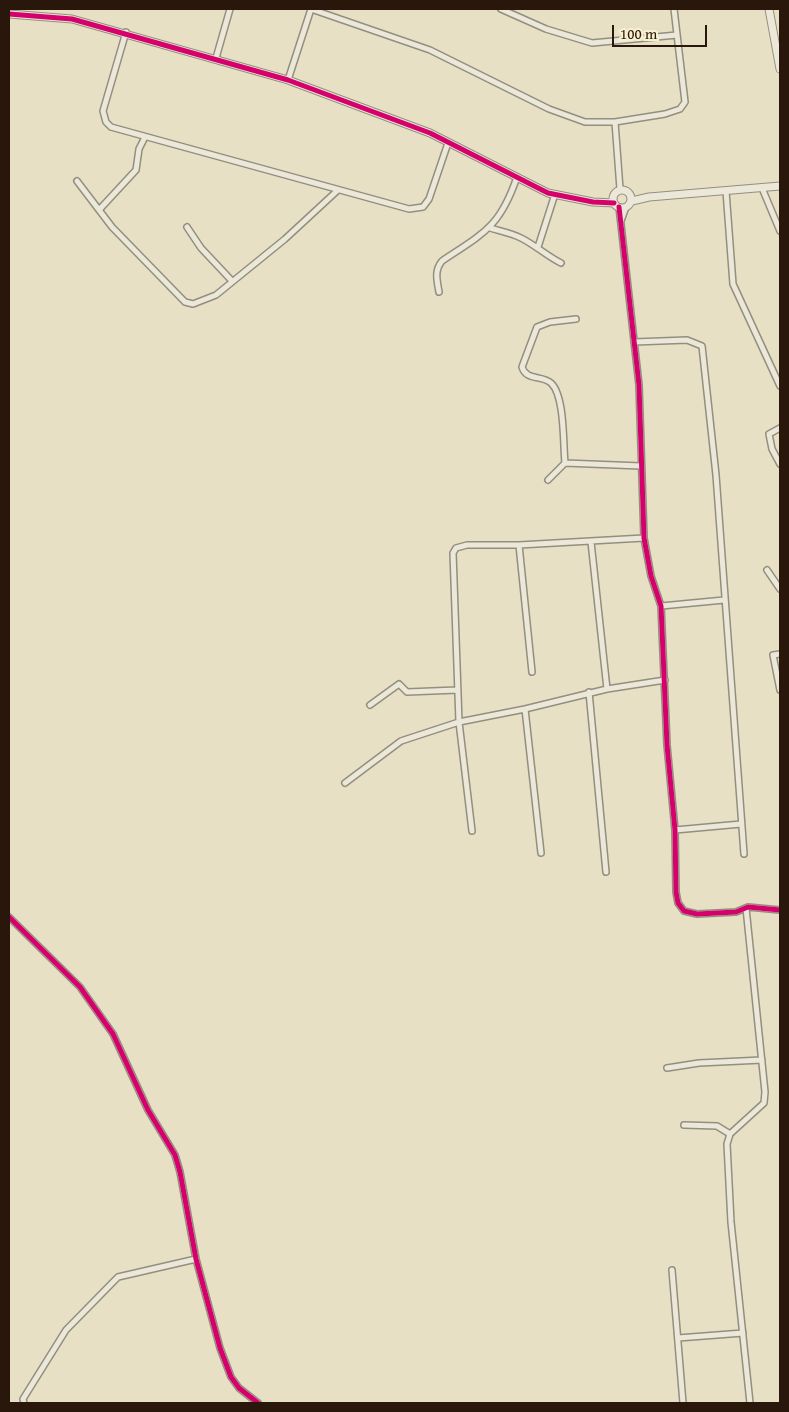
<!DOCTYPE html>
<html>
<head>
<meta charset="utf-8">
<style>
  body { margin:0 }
  #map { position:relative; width:789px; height:1412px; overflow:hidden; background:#e7e0c5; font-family:"Gentium Book Plus",serif }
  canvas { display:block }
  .frame { position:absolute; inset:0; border:10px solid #2a170c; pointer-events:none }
  .scale { position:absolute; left:612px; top:25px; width:95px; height:22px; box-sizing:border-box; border:2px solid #2a170c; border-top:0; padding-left:6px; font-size:15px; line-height:18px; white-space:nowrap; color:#2a170c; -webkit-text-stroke:4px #f9f0d0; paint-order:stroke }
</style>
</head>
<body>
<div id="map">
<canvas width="789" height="1412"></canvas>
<div class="frame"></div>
<div class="scale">100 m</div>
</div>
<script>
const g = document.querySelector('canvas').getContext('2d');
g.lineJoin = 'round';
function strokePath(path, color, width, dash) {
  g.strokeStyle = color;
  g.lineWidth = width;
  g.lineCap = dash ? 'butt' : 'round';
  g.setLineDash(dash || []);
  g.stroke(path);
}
const minor = new Path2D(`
  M311 9 430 50 549 109 585 122H615L665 114 680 109 685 102 674 9
  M501 9 546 29 592 43 677 35
  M126 32 103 111 106 122 111 127 409 209 423 207 429 199 448 143
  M216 58 230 9
  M288 80 311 9
  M615 122 620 189
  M77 181 112 227 185 302 193 304 216 295 285 239 338 190
  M762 188 780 231
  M726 191 733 284 780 386
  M619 207 639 385 644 538 651 576 661 606 667 745 675 830 676 892 678 903 684 911 697 914 736 912 748 907 780 910
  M99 210 136 170 139 149 145 137
  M621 221 626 207
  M187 227 201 248 232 281
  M490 228C500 231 511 233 521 238 535 245 547 256 561 263
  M538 247 555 194
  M439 292C437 280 434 271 442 261 484 233 500 227 517 177
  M634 342 687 340 702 346 716 475 744 854
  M780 428 769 434 772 449 780 464
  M565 463C563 444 565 396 551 383 542 375 526 381 522 367L537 327 550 322 576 319
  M548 480 565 463 641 466
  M591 542 607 689
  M519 545 532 672
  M767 570 780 589
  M661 606 724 600
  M780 654 773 655 780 690
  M589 692 606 872
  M370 705 399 684 407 692 457 690
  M525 709 541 853
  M345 783 401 741 459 722 525 709 607 689 665 680
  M675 830 741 824
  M472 831 459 722 453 553 456 548 467 545H519L644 538
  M746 908 765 1092 764 1103 730 1134 727 1144 731 1222 750 1403
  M9 917 80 987 113 1034 148 1110 175 1155 180 1172 196 1259 220 1348 231 1377 239 1388 258 1403
  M667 1068 699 1063 762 1060
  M684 1125 717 1126 730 1134
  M672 1270 683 1403
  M678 1338 743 1333
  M24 1403 23 1399 66 1330 118 1277 196 1259`);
const tertiary = new Path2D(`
  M769 9 780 69
  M9 14 72 19 288 80 430 133 548 193 593 202 614 203
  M613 199a9 9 0 1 1 18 0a9 9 0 1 1-18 0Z
  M632 201 649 197 780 186`);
const cycleway = new Path2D(`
  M9 14 72 19 288 80 430 133 548 193 593 202 614 203
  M619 207 639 385 644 538 651 576 661 606 667 745 675 830 676 892 678 903 684 911 697 914 736 912 748 907 780 910
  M9 917 80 987 113 1034 148 1110 175 1155 180 1172 196 1259 220 1348 231 1377 239 1388 258 1403`);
strokePath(minor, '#948e7e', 8);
strokePath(tertiary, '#948e7e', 9);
strokePath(minor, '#ebe8d9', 5);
strokePath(tertiary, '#ebe8d9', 7);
strokePath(cycleway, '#d6006c', 5);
</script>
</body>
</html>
